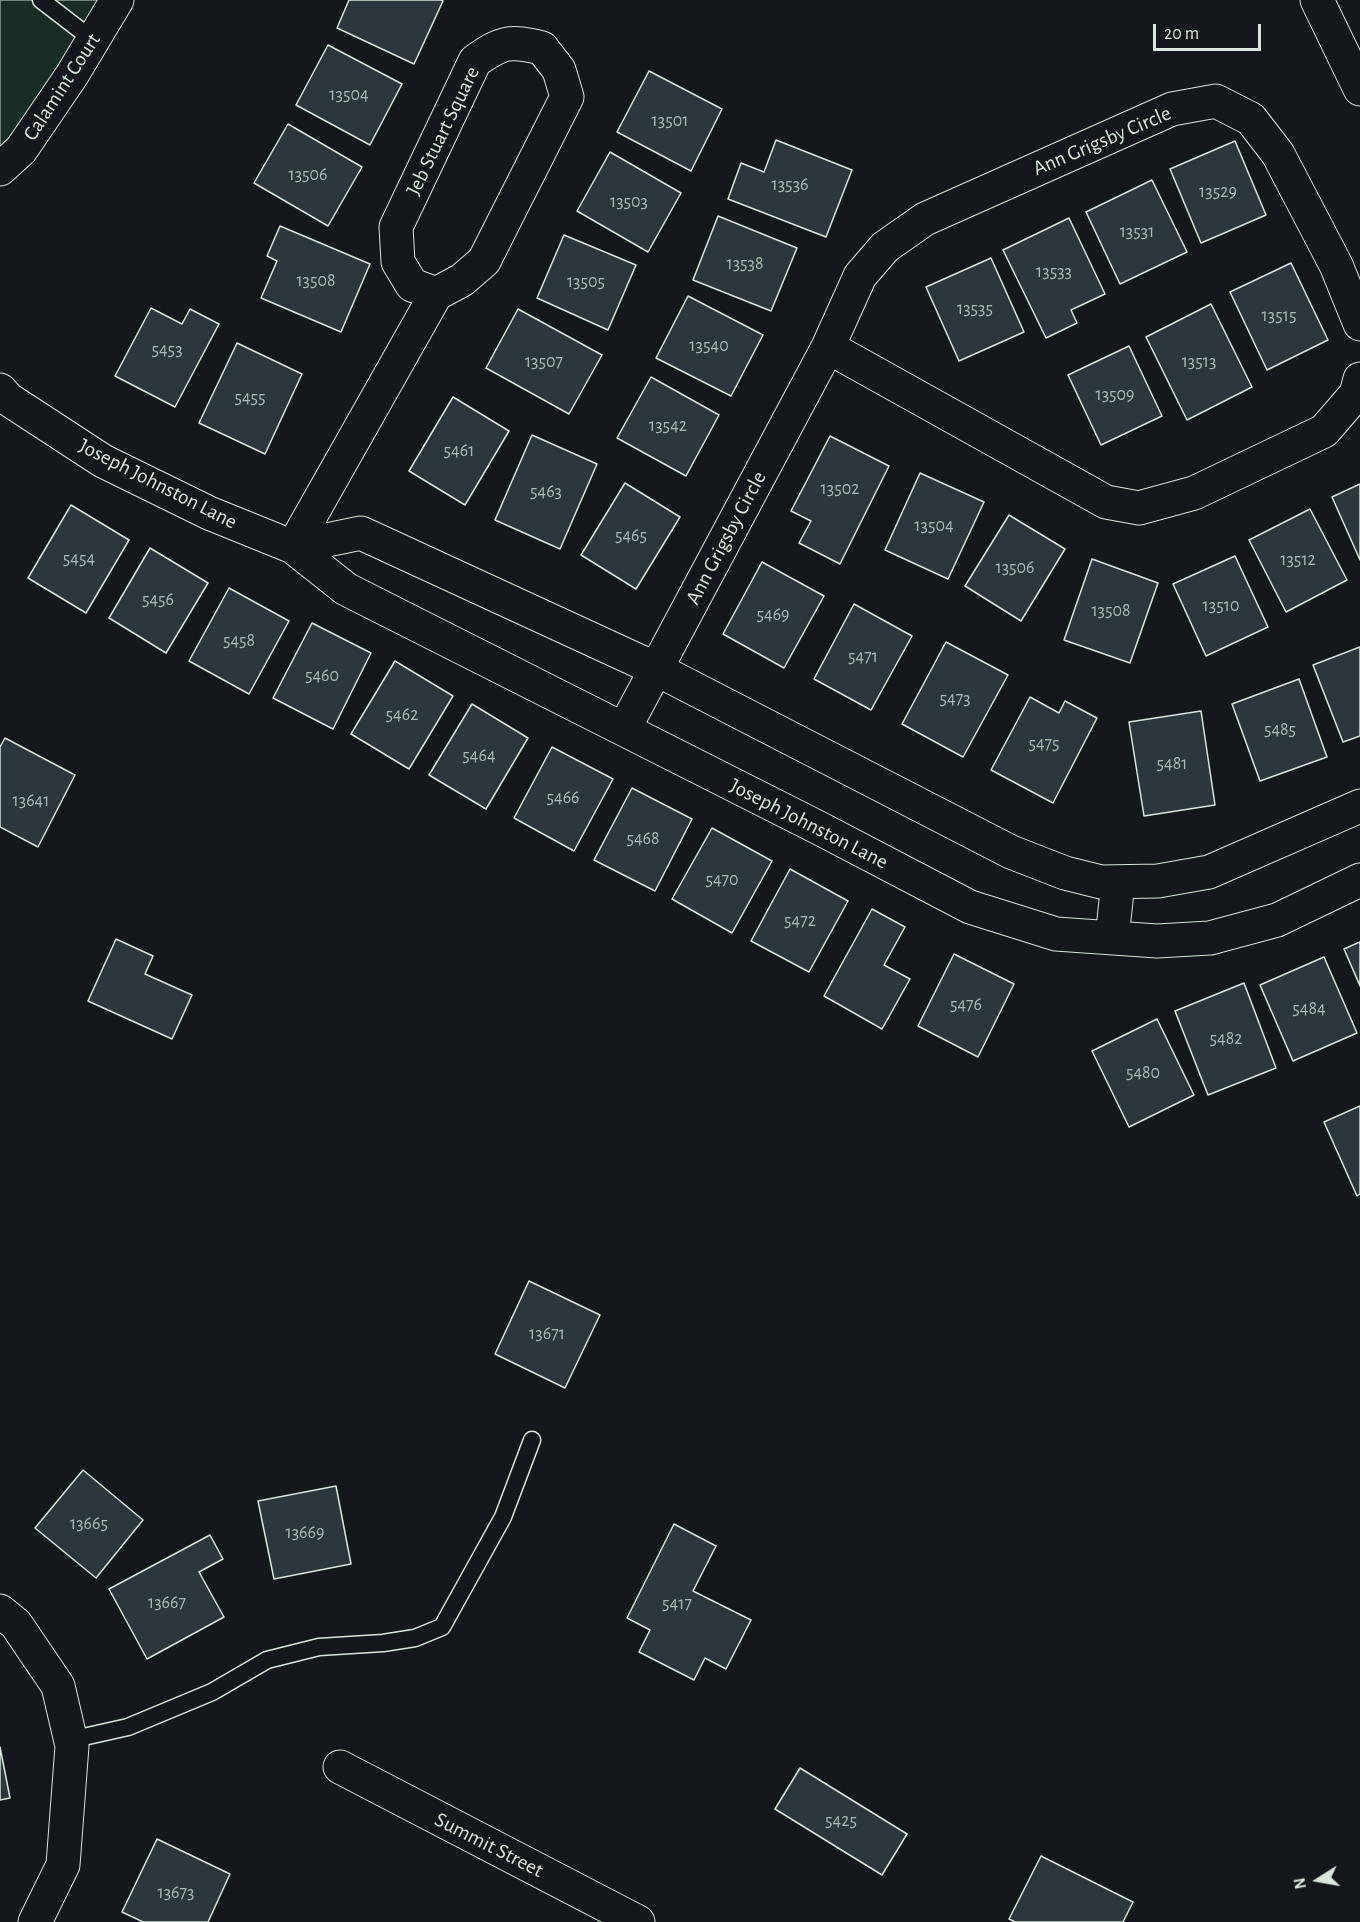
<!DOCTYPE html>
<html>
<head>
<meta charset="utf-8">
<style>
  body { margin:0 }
  #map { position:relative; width:1360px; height:1922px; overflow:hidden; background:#14181c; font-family:"Alegreya Sans",sans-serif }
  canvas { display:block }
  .north { position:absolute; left:1288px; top:1850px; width:60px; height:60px; -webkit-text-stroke:4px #14181c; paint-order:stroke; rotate:259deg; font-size:16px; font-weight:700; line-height:24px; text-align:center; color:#d8e6dc }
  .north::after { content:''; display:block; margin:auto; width:21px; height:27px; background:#d8e6dc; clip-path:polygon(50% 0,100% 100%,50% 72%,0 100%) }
  .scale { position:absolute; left:1153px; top:24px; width:108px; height:27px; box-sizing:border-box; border:3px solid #d8e6dc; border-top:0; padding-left:8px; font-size:18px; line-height:21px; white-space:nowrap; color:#d8e6dc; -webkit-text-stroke:4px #14181c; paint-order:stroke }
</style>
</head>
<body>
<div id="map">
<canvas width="1360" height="1922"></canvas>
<div class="north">N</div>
<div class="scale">20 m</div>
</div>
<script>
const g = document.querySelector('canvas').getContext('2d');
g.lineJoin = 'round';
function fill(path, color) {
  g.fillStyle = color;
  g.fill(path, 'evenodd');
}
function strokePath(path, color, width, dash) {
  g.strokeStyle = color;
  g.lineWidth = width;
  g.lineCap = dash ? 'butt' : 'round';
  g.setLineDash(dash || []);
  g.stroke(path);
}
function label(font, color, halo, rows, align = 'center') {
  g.font = font + ' "Alegreya Sans",sans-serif';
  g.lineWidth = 4.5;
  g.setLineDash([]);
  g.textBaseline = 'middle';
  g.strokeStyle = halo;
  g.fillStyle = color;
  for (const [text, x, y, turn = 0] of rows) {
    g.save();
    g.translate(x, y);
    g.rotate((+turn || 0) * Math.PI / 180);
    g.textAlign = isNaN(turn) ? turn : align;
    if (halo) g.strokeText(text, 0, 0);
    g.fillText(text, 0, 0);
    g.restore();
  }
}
const green = new Path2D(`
  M0 0H114L93 40 0 148Z`);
const building = new Path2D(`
  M349 0H441L443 1 414 64 337 28Z
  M328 45 402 84 370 145 296 105Z
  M649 71 722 109 691 171 617 132Z
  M288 124 362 167 328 226 254 183Z
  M776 140 852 170 826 237 728 199 741 163 764 172Z
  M1235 141 1266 215 1201 243 1170 169Z
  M610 152 681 193 648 252 577 211Z
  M1152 180 1187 252 1120 284 1086 212Z
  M718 216 797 248 771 311 693 280Z
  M1069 218 1105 294 1071 310 1077 323 1046 338 1003 250Z
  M280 226 370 264 341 332 261 298 277 261 267 256Z
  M564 235 636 265 608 330 537 298Z
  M991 258 1024 332 959 361 926 287Z
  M1291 263 1328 340 1267 370 1230 292Z
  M688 296 763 335 731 396 656 358Z
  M1211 304 1252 387 1187 420 1146 337Z
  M151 308 182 324 190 309 219 324 175 407 115 376Z
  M518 309 602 355 569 414 486 368Z
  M237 343 302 374 265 454 199 423Z
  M1129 346 1162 416 1101 445 1068 375Z
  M651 377 719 415 686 476 617 438Z
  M453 397 509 431 465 505 409 471Z
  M532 435 597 464 560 549 495 520Z
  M830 436 889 466 840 564 799 543 811 521 791 511Z
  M920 473 984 502 948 579 885 550Z
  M625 483 680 517 636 589 581 555Z
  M1360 484V560L1332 497Z
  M71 505 129 540 86 613 28 578Z
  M1310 509 1347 580 1286 612 1249 540Z
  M1009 515 1065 549 1021 621 965 586Z
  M150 548 208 583 166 653 109 618Z
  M1235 556 1268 627 1206 656 1173 584Z
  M1092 559 1158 583 1130 663 1064 640Z
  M762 562 824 596 784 668 723 634Z
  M229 588 289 621 249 694 189 661Z
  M854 604 912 636 871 710 814 679Z
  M312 623 371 653 333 729 273 698Z
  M946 642 1008 675 963 757 902 724Z
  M1360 647V736L1343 742 1313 665Z
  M395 661 453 696 409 769 351 734Z
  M1299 679 1327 757 1260 781 1232 704Z
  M1030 697 1059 713 1065 701 1097 718 1053 803 991 770Z
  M472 704 528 738 486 809 429 775Z
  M1201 711 1215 805 1144 816 1129 722Z
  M5 738 75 775 38 847 0 827V747Z
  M552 747 613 779 574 851 514 818Z
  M632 788 692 819 655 891 594 860Z
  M712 828 772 861 732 933 672 899Z
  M790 869 848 901 809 972 751 941Z
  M872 909 905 927 884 965 910 979 882 1029 824 996Z
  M116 939 153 956 145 974 192 995 172 1039 88 1001Z
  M1360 942V986L1344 949Z
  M954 954 1014 984 978 1057 918 1026Z
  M1324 957 1357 1033 1293 1061 1260 985Z
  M1244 983 1276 1068 1208 1095 1175 1011Z
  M1157 1019 1194 1095 1129 1127 1092 1051Z
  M1360 1106V1194L1357 1196 1324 1122Z
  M529 1281 600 1315 565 1388 495 1354Z
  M83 1470 143 1520 96 1578 35 1528Z
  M336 1486 351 1564 274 1579 258 1501Z
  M674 1524 716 1546 693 1591 751 1620 726 1669 705 1658 694 1680 639 1652 650 1630 627 1618Z
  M210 1535 223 1559 199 1572 224 1617 147 1659 109 1589Z
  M0 1747 10 1798 0 1800Z
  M800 1768 907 1834 882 1875 775 1809Z
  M157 1839 230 1874 208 1922H143L122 1912Z
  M1041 1856 1133 1902 1123 1922H1015L1009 1919Z`);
const service = new Path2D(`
  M41 0 93 40
  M70 1740 128 1727 212 1692 267 1660 319 1647 383 1643 415 1638 442 1627 503 1517 532 1440`);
const minor = new Path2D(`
  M0 169 21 150 72 75 117 0
  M828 347 1106 502 1139 508 1194 493 1324 431 1356 394 1360 379
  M0 390 8 399 103 461 209 513 293 547 436 294 462 280 484 261 567 97 559 70 542 48C509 40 502 42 475 61L396 227 398 262 412 285 436 294
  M624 729 828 347 860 276 885 247 925 219 1172 109 1216 101 1251 119 1278 154 1336 265 1360 324
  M1360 806 1209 872 1158 881 1101 882 1065 873 1011 852 656 669 361 533 293 547 346 589 819 828 970 907 1056 934 1157 941 1210 938 1277 920 1360 880
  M1112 938 1118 882
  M0 1611 16 1624 58 1686 72 1746 63 1865 35 1922
  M340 1767 638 1922`);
const tertiary = new Path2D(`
  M1317 0 1360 89`);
const numberNames = [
  ["13504",349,95],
  ["13501",670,121],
  ["13506",308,175],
  ["13536",790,185],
  ["13529",1218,192],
  ["13503",629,202],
  ["13531",1137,232],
  ["13538",745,264],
  ["13533",1054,272],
  ["13508",316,281],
  ["13505",586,282],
  ["13535",975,309],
  ["13515",1279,316],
  ["13540",709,346],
  ["5453",167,350],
  ["13507",544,362],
  ["13513",1199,362],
  ["13509",1115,395],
  ["5455",250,398],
  ["13542",668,426],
  ["5461",459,451],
  ["13502",840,489],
  ["5463",546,492],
  ["13504",934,526],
  ["5465",631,536],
  ["5454",79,559],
  ["13512",1298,560],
  ["13506",1015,568],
  ["5456",158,600],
  ["13510",1221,606],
  ["13508",1111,611],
  ["5469",773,615],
  ["5458",239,641],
  ["5471",863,657],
  ["5460",322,676],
  ["5473",955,699],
  ["5462",402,715],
  ["5485",1280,730],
  ["5475",1044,744],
  ["5464",479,756],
  ["5481",1172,764],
  ["5466",563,798],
  ["13641",31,801],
  ["5468",643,839],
  ["5470",722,880],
  ["5472",800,921],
  ["5476",966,1005],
  ["5484",1309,1009],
  ["5482",1226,1039],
  ["5480",1143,1073],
  ["13671",547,1334],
  ["13665",89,1524],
  ["13669",305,1533],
  ["13667",167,1603],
  ["5417",677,1604],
  ["5425",841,1821],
  ["13673",176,1893]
];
const streetNames = [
  ["Calamint Court",62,87,-57],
  ["Jeb Stuart Square",443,131,-64],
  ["Ann Grigsby Circle",1102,141,-23],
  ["Joseph Johnston Lane",158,484,27],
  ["Ann Grigsby Circle",726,538,-62],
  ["Joseph Johnston Lane",809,824,27],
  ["Summit Street",489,1845,27]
];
fill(green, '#1a2d24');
strokePath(green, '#939e99', 1.5);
fill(building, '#2c363c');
strokePath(building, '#d8e6dc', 1.5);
strokePath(service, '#d8e6dc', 19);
strokePath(minor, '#d8e6dc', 35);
strokePath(tertiary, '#d8e6dc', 35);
strokePath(service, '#14181c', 16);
strokePath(minor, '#14181c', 33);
strokePath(tertiary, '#14181c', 33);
label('18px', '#adbab4', null, numberNames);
label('21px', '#d8e6dc', '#14181c', streetNames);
</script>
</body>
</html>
